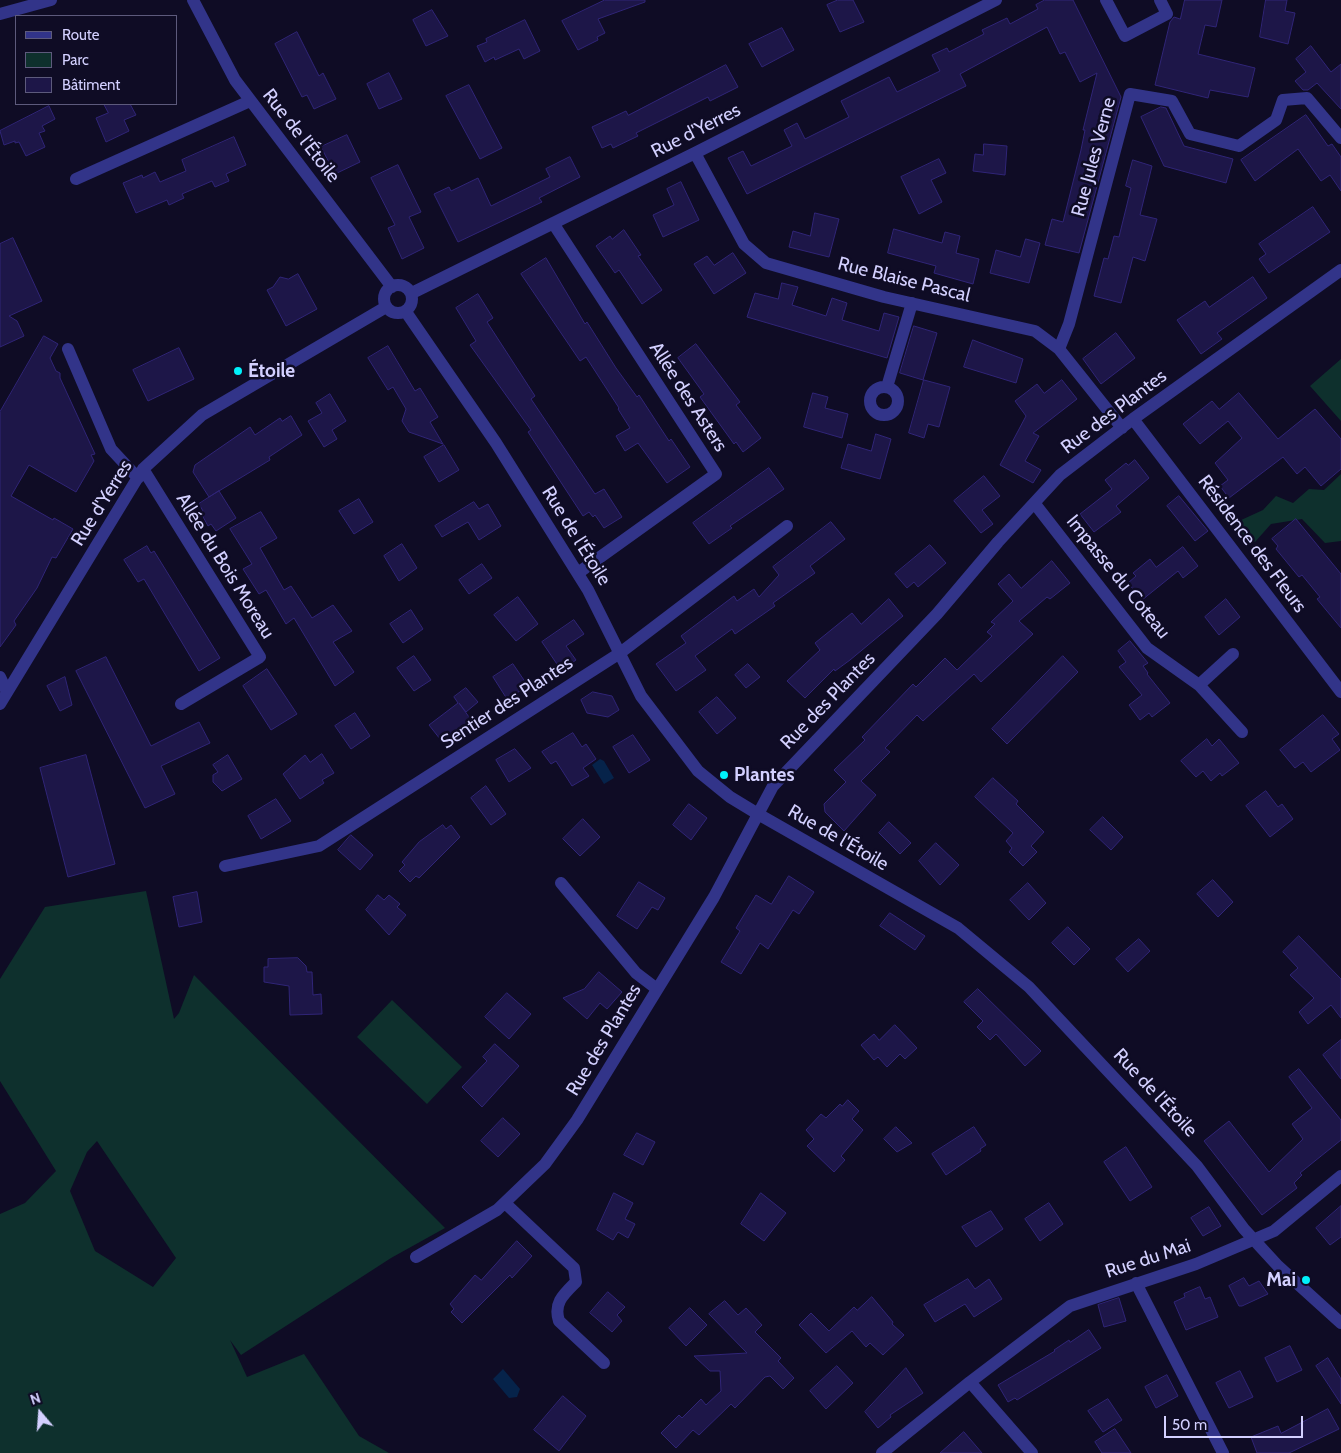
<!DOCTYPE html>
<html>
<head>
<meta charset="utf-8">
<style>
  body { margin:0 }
  #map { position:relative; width:1341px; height:1453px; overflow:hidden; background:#0f0c25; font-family:Cabin,sans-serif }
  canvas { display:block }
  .legend { position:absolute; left:15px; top:15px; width:162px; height:90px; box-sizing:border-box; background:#0f0c25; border:1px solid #5d5a7c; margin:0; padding:6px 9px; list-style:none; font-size:15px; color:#d3d0ff }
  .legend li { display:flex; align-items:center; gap:10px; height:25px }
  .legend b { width:25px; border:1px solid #5d5a7c }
  .north { position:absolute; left:15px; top:1388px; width:50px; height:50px; -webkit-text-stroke:4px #0f0c25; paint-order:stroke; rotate:342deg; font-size:14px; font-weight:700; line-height:20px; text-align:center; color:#d3d0ff }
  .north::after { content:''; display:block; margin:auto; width:18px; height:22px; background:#d3d0ff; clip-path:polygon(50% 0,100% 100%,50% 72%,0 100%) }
  .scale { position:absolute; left:1164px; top:1416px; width:139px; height:22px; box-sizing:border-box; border:2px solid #d3d0ff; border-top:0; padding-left:6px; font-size:15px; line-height:18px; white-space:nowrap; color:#d3d0ff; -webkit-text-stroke:4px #0f0c25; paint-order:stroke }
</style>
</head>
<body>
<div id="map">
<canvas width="1341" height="1453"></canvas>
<ul class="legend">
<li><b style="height:6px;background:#323489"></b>Route</li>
<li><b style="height:14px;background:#0e302d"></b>Parc</li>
<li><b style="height:14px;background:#1d1648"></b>Bâtiment</li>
</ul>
<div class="north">N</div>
<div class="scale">50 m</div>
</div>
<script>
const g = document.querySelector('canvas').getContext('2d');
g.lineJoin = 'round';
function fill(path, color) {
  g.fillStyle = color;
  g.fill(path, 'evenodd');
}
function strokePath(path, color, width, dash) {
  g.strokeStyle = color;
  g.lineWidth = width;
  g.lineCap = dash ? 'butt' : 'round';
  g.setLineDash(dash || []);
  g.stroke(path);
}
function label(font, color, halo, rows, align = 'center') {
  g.font = font + ' Cabin,sans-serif';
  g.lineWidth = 5;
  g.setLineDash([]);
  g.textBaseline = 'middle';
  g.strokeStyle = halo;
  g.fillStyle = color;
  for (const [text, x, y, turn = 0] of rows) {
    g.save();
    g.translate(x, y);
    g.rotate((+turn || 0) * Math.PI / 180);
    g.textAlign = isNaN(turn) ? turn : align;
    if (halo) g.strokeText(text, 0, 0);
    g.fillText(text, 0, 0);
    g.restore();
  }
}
const green = new Path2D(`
  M1341 359V421L1310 386Z
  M1341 474V541L1325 543 1302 519 1271 524 1255 542 1244 539 1239 521 1263 510 1276 496 1293 503 1309 489 1324 490Z
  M146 891 174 1019 179 1013 194 975 445 1228 391 1258 241 1355 230 1340 247 1377 304 1354 359 1436 389 1453H0V1214L25 1203 56 1171 0 1081V979L45 907ZM97 1141 176 1258 153 1287 95 1251 70 1191 87 1152Z
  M392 1000 462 1067 427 1104 357 1037Z`);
const water = new Path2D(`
  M600 759 604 761 614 778 604 784 592 765Z
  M503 1369 520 1389 517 1397 509 1398 493 1379Z`);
const building = new Path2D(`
  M605 0H645V2L598 19 605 33 597 37 598 40 578 50 562 21Z
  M838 0H853L864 22 840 32 827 5Z
  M1045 0H1073L1121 97 1079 253 1045 245 1052 219 1063 222 1081 150 1085 130H1083L1097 73 1080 82 1065 52 1060 54 1047 27 960 74 966 86 747 194 728 158 743 151 751 166 792 146 784 130 797 123 805 139 849 117 841 101 889 77 897 92 940 71 932 55 947 48 949 52 984 34 982 30 1007 18 1010 24 1038 9 1036 5Z
  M1185 0H1222L1216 27 1205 25 1198 54 1255 68 1248 97 1210 90 1208 98 1155 85 1170 22 1174 17 1180 19Z
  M1266 0H1287L1285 11 1295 13 1288 44 1260 37Z
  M432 10 448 36 426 46 413 20Z
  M525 20 540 51 524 59 519 49 495 60 494 57 485 62 477 46 487 42 486 39Z
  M782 28 794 50 762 67 749 44Z
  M297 32 319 76 323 73 336 99 314 109 307 95 302 97 275 44Z
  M1311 46 1331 72 1341 64V109L1317 83 1308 90H1303L1295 81 1306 72 1296 59Z
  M726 65 738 87 710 101 708 97 636 133 638 136 613 148 611 144 602 148 592 127 626 111 628 115Z
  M389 73 402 99 379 109 367 84Z
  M469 85 502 148 480 159 446 96Z
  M104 104H130L136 115 124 120 129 131 106 142 96 118 108 113Z
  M49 106 55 119 42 126 45 131 39 133 45 147 26 156 19 142 15 143V141L4 145 0 131Z
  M1161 107 1166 108 1184 146 1233 159 1226 183 1164 166 1141 117Z
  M1306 115 1328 146 1332 144 1341 157V191L1330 175 1321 181 1298 149 1255 181 1241 160Z
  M347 135 360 162 335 174 321 147Z
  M234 137 246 165 226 174 229 181 215 187 212 181 182 194 184 198 169 205 167 200 136 213 123 183 142 175 143 178 155 172 160 182 186 171 182 160Z
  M984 144 1007 146 1005 175 973 171 975 154 983 155Z
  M570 157 580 177 539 198 542 202 458 242 434 194 449 187 451 191 478 178 491 206 550 177 546 169Z
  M939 159 946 173 931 180 942 202 919 214 901 177Z
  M1133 160 1152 166 1140 215 1157 219 1145 261 1133 257 1121 303 1094 296 1104 258 1108 259 1114 236 1119 237 1131 188 1126 186Z
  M398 165 421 212 409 217 424 248 402 259 388 228 395 225 371 178Z
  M681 182 699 220 663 237 653 215 674 205 667 189Z
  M1313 207 1330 232 1269 273 1259 259 1266 254 1259 244Z
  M815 213 839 219 829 257 789 247 793 231 810 236Z
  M894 229 942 243 945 232 960 236 956 253 979 259 973 284 934 273 936 266 888 253Z
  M624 230 641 255 638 256 662 290 642 304 619 270 615 273 596 246 610 236 612 239Z
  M13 238 42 301 9 316 17 321 24 336 0 347V244Z
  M1026 239 1040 243 1029 283 990 273 996 250 1020 257Z
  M733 253 746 273 714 294 694 264 707 256 714 265Z
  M546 258 585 324 587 322 616 368 637 397 639 395 669 441 671 439 690 467 667 483 638 443 625 451 616 436 630 428 618 409 619 408 586 357 580 361 521 274Z
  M298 274 317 309 286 326 267 290 273 287 280 277 288 279Z
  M1253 277 1267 298 1217 333 1222 339 1201 354 1177 320 1205 301 1209 307Z
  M782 283 798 287 792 305 826 316 832 298 847 303 842 320 879 331 884 313 899 317 887 358 747 317 755 293 778 299Z
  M478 294 493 318 487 322 535 396 531 399 595 494 604 489 622 517 604 528 595 515 593 517 589 512 583 516 528 432 531 430 470 345 476 341 456 308Z
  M914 326 937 333 923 380 900 373Z
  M1116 333 1135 358 1101 384 1083 359Z
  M44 336 58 344 50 358 56 371 60 373V378L95 454 91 455 94 461 76 492 29 465 11 496 53 520 54 518 73 529 56 558 52 557 37 588 14 621 16 625 0 647V412Z
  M973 340 1023 359 1016 383 964 367Z
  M696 344 740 402 736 405 761 438 743 452 736 442 734 444 700 397 704 394 678 358Z
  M388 346 415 391 420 388 438 417 430 422 443 444 409 432 402 421 406 409 393 387 388 390 368 358Z
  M179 348 194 379 148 401 133 370Z
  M924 380 950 387 939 427 928 424 924 438 909 433Z
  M1062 380 1077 399 1033 433 1039 436 1025 461 1041 470 1033 483 1000 465 1026 416 1015 401 1037 384 1044 393Z
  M813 393 828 397 825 408 848 414 842 438 804 427Z
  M1239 393 1278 439 1315 409 1341 439V469L1321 486 1305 467 1297 474 1283 457 1229 498 1220 486 1228 480 1215 463 1242 438 1228 421 1200 444 1183 424 1212 401 1219 409Z
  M330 394 346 421 332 430 337 439 324 447 308 421 322 413 316 403Z
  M291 416 302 435 269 457 270 460 209 497 193 472 195 465 250 427 255 435 280 418 282 421Z
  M876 434 891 439 880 479 841 468 848 444 871 451Z
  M444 445 459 470 439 482 424 457Z
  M1135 460 1149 478 1116 506 1121 512 1094 532 1080 514 1112 489 1105 480 1126 463 1128 465Z
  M769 468 784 489 730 526 732 528 709 544 693 523Z
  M984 476 1000 496 982 510 993 524 981 533 954 501Z
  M219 491 236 518 216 531 211 524 208 526 201 513 203 511 199 504Z
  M1179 496 1208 531 1195 541 1167 506Z
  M359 499 373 522 354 534 339 511Z
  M474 502 479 509 488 504 501 526 479 540 468 522 442 537 435 526Z
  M261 512 277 538 260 548 284 590 291 586 312 618 333 605 352 631 333 642 354 672 335 686 294 618 286 624 266 590 259 594 243 569 252 564 230 529Z
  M1296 519 1341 574V628L1317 599 1320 597 1302 575 1299 577 1276 549 1278 546 1272 539Z
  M831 522 845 539 810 566 815 573 773 603 775 606 735 634 732 629 695 656 706 670 676 691 656 664 686 643 681 636 734 596 737 601 754 589 759 597 779 575 773 567Z
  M402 544 417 568 399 581 384 556Z
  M930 545 946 563 918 587 914 582 907 588 895 574Z
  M147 546 151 553 154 551 220 658 199 671 144 579 138 582 124 560Z
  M1183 547 1198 566 1183 578 1178 571 1142 600 1128 583 1136 576 1133 573 1150 559 1156 567Z
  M1052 561 1070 583 1050 599 1047 597 1019 621 1033 634 981 682 974 674 923 721 917 715 885 748 890 752 861 781 876 795 844 831 825 812 824 804 846 782 834 770 865 740 862 737 913 684 916 687 945 658 957 670 992 636 987 632 995 624 991 622 1013 601 998 584 1009 574 1021 588Z
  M482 564 492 578 469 594 459 580Z
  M518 597 538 624 516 641 494 615Z
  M889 599 903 616 850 660 835 671 834 669 805 698 787 681 820 650 815 643 852 613 861 624Z
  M1226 599 1240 617 1219 635 1205 617Z
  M411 610 423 629 403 643 390 624Z
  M574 620 584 634 566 646 576 660 561 670 542 642Z
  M1130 641 1148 663 1143 666 1148 673 1147 674 1170 703 1152 717 1149 713 1140 720 1129 705 1142 695 1119 667 1126 662 1118 651Z
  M414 656 431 680 414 691 397 668Z
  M1063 656 1078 672 1007 744 992 729Z
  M106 657 151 746 199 722 210 743 161 766 175 794 145 808 76 671Z
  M513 664 528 686 507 699 493 677Z
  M748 664 760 677 746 688 735 675Z
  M267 669 297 714 271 730 243 686Z
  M65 677 72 705 60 711 47 686Z
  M466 688 478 702 466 712 459 703 474 724 444 744 429 725 458 703 454 697Z
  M593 692 612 696 619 710 608 717 587 713 581 700Z
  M717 697 736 718 717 734 699 712Z
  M355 713 370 736 351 749 335 726Z
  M1323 715 1339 734 1332 739 1340 750 1311 772 1303 762 1295 768 1280 750Z
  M573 733 582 747 586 744 596 759 583 768 589 776 572 786 556 761 551 764 542 752Z
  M633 735 650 760 629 773 613 747Z
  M1207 739 1212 746 1219 739 1239 763 1222 776 1220 773 1211 781 1203 771 1196 777 1181 761Z
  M515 749 531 768 509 782 496 760Z
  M322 754 334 773 322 780 324 783 300 799 283 774 305 755 310 762Z
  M86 755 115 864 68 877 40 768Z
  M228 755 242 779 222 791 213 782V775L218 772 213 765Z
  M993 778 1018 801 1016 804 1044 832 1031 846 1037 852 1023 866 1009 852 1012 848 1006 841 1013 833 975 797Z
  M486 786 506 814 491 825 471 798Z
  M1266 791 1278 807 1282 804 1293 819 1270 837 1246 806Z
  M276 799 291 821 261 839 248 816Z
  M689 804 707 818 691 840 673 825Z
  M1103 817 1123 837 1111 850 1090 830Z
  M583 819 600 837 580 856 563 839Z
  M889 822 911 843 900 854 879 833Z
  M443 825 446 829 451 825 460 837 419 878 416 876 410 882 399 871 405 865 402 862 419 842Z
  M351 835 373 855 360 870 338 850Z
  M936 843 959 865 940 885 919 861Z
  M789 876 814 892 799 914 793 910 768 949 760 943 741 974 721 962 740 931 736 928 756 895 771 904Z
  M1213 880 1233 902 1218 917 1197 894Z
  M639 882 665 898 658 910 652 907 637 929 617 916Z
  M1028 883 1046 903 1029 920 1010 900Z
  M197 892 202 922 179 927 173 897Z
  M378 895 384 900 389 895 400 904 397 907 406 915 389 935 366 910Z
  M890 913 925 936 915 950 880 926Z
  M1068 927 1090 949 1074 965 1052 943Z
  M1299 936 1341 979V1018L1331 1005 1308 1024 1299 1012 1314 998 1290 975 1298 968 1283 952Z
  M1139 939 1150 951 1128 972 1116 959Z
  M298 958 306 966 307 972H312L313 995 321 994 322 1014 290 1015 289 986 264 982V967H268V959Z
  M599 972 622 992 607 1009 600 1003 587 1019 563 998 584 989Z
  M978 989 1041 1051 1025 1066 996 1034 990 1040 977 1027 983 1021 964 1002Z
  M507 993 531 1014 509 1039 485 1017Z
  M895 1025 917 1048 905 1059 900 1054 887 1067 878 1057 874 1060 861 1045 874 1034 879 1040Z
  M1341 1040V1079L1323 1055Z
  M495 1044 519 1066 482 1107 462 1087 487 1061 483 1057Z
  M1299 1069 1341 1120V1140L1300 1173 1302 1175 1294 1183 1297 1188 1262 1215 1204 1141 1229 1121 1269 1172 1303 1139 1292 1124 1312 1108 1289 1077Z
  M848 1100 859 1111 852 1119 863 1130 841 1156 845 1160 834 1172 807 1146 814 1139 806 1130 821 1114 826 1118 840 1104 842 1106Z
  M503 1118 520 1134 498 1157 481 1141Z
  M896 1127 912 1143 897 1152 884 1139Z
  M974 1127 986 1145 980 1149 981 1151 946 1175 932 1154Z
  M637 1133 655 1142 643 1165 624 1155Z
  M1126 1147 1152 1187 1130 1201 1104 1162Z
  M614 1193 633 1203 625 1219 635 1224 628 1238 618 1232 613 1240 597 1230Z
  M761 1193 786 1213 764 1241 741 1224Z
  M1049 1203 1063 1224 1040 1241 1025 1219Z
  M1341 1206V1237L1330 1245 1316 1228Z
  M1209 1207 1221 1226 1203 1236 1191 1218Z
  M991 1211 1003 1229 976 1247 962 1227Z
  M517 1241 532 1256 512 1278 510 1275 462 1323 451 1312 454 1309 450 1304 475 1275 481 1280Z
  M1244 1278 1249 1286 1259 1281 1268 1294 1242 1306H1239L1229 1286Z
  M968 1279 975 1289 989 1279 1002 1299 974 1317 965 1304 935 1322 924 1305Z
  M1200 1287 1205 1299 1210 1297 1218 1317 1186 1330 1174 1302 1185 1297 1184 1294Z
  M608 1292 625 1307 617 1315 622 1321 612 1332 590 1313Z
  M872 1297 893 1322 892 1324 904 1335 883 1355 870 1343 866 1347 852 1331 826 1353 799 1325 811 1313 829 1331 854 1307 857 1310Z
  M1119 1298 1126 1321 1104 1327 1098 1305Z
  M725 1301 738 1315 746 1308 762 1325 755 1332 781 1358 778 1361 794 1378 783 1389 770 1376 765 1377 735 1408 731 1404 699 1435 693 1430 676 1448 661 1433 679 1415 682 1418 701 1399 706 1405 721 1391 720 1371H710L694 1356 747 1353 709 1314Z
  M690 1308 707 1325 686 1346 669 1328Z
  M1089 1330 1101 1348 1017 1400 1015 1398 1008 1402 998 1385 1055 1351 1054 1350 1069 1340 1070 1342Z
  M1290 1346 1302 1370 1277 1382 1265 1358Z
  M1328 1358 1341 1379V1404L1316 1366Z
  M837 1366 853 1383 826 1409 810 1391Z
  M906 1368 923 1393 890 1415 891 1417 878 1428 865 1412Z
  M1240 1371 1253 1397 1229 1408 1216 1383Z
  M1167 1375 1178 1396 1156 1408 1145 1387Z
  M563 1396 586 1416 559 1451 534 1430Z
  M1108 1399 1122 1420 1103 1432 1088 1411Z
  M1328 1409 1339 1429 1289 1453H1257L1251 1437 1278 1426 1281 1433Z
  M1115 1429 1131 1453H1102L1095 1442Z
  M964 1432 982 1453H940L958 1437Z`);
const minor = new Path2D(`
  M193 0 235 80 392 287
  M1106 0 1125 36 1167 14 1160 0
  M0 14 51 0
  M695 153 744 244 766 263 884 297 1035 331 1059 349 1122 428
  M76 179 250 101
  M553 223 716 474 578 573
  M384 299a14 14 0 1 1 28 0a14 14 0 1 1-28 0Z
  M412 293 695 153 996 0
  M406 312 496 443 588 590 641 696 698 771 730 797 758 814 958 928 1029 987 1197 1166 1244 1229 1278 1266 1341 1323
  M68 349 111 449 138 478
  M1059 349 1069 324 1130 94 1172 101 1190 134 1239 146 1276 120 1283 100 1307 98 1341 138
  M870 401a14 14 0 1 1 28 0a14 14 0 1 1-28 0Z
  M887 387 912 303
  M1133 419 1341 692
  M143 469 260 657 181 704
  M1035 504 1147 648 1199 685 1242 732
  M0 677 7 692
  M1199 685 1233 654
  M0 704 143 469 202 415 386 307
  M225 866 319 846 620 653 787 526
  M561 883 636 973 657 989
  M505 1203 574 1268 576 1282C564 1294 553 1303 559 1321L604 1363
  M416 1257 497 1210 545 1164 577 1120 714 897 773 786 937 614 998 542 1060 475 1133 419 1341 270
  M1136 1283 1223 1453
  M970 1382 1032 1453
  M882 1453 970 1382 1070 1306 1196 1264 1274 1231 1341 1176`);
const markers = [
  [238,371,5,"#00f1fb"],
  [724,775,5,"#00f1fb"],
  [1306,1280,5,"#00f1fb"]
];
const streetNames = [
  ["Rue d'Yerres",696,131,-27],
  ["Rue de l'Étoile",301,136,52],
  ["Rue Jules Verne",1094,157,-75],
  ["Rue Blaise Pascal",904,280,14],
  ["Allée des Asters",688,397,57],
  ["Rue des Plantes",1114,412,-37],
  ["Rue d'Yerres",102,503,-58],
  ["Rue de l'Étoile",576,536,58],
  ["Résidence des Fleurs",1252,544,53],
  ["Allée du Bois Moreau",225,566,58],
  ["Impasse du Coteau",1118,577,51],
  ["Rue des Plantes",828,701,-46],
  ["Sentier des Plantes",507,703,-33],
  ["Rue de l'Étoile",838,838,30],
  ["Rue des Plantes",604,1040,-59],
  ["Rue de l'Étoile",1155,1093,47],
  ["Rue du Mai",1148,1259,-18]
];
const poiNames = [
  ["Étoile",248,371],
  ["Plantes",734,775],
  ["Mai",1296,1280,"right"]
];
fill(green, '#0e302d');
fill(water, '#06234a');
fill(building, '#1d1648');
strokePath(building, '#302577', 1);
strokePath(minor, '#323489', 12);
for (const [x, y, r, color] of markers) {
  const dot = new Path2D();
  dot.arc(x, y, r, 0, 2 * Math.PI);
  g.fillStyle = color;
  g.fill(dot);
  strokePath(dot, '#0f0c25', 2);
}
label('19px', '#d3d0ff', '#0f0c25', streetNames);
label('bold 19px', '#d3d0ff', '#0f0c25', poiNames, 'left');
</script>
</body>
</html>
